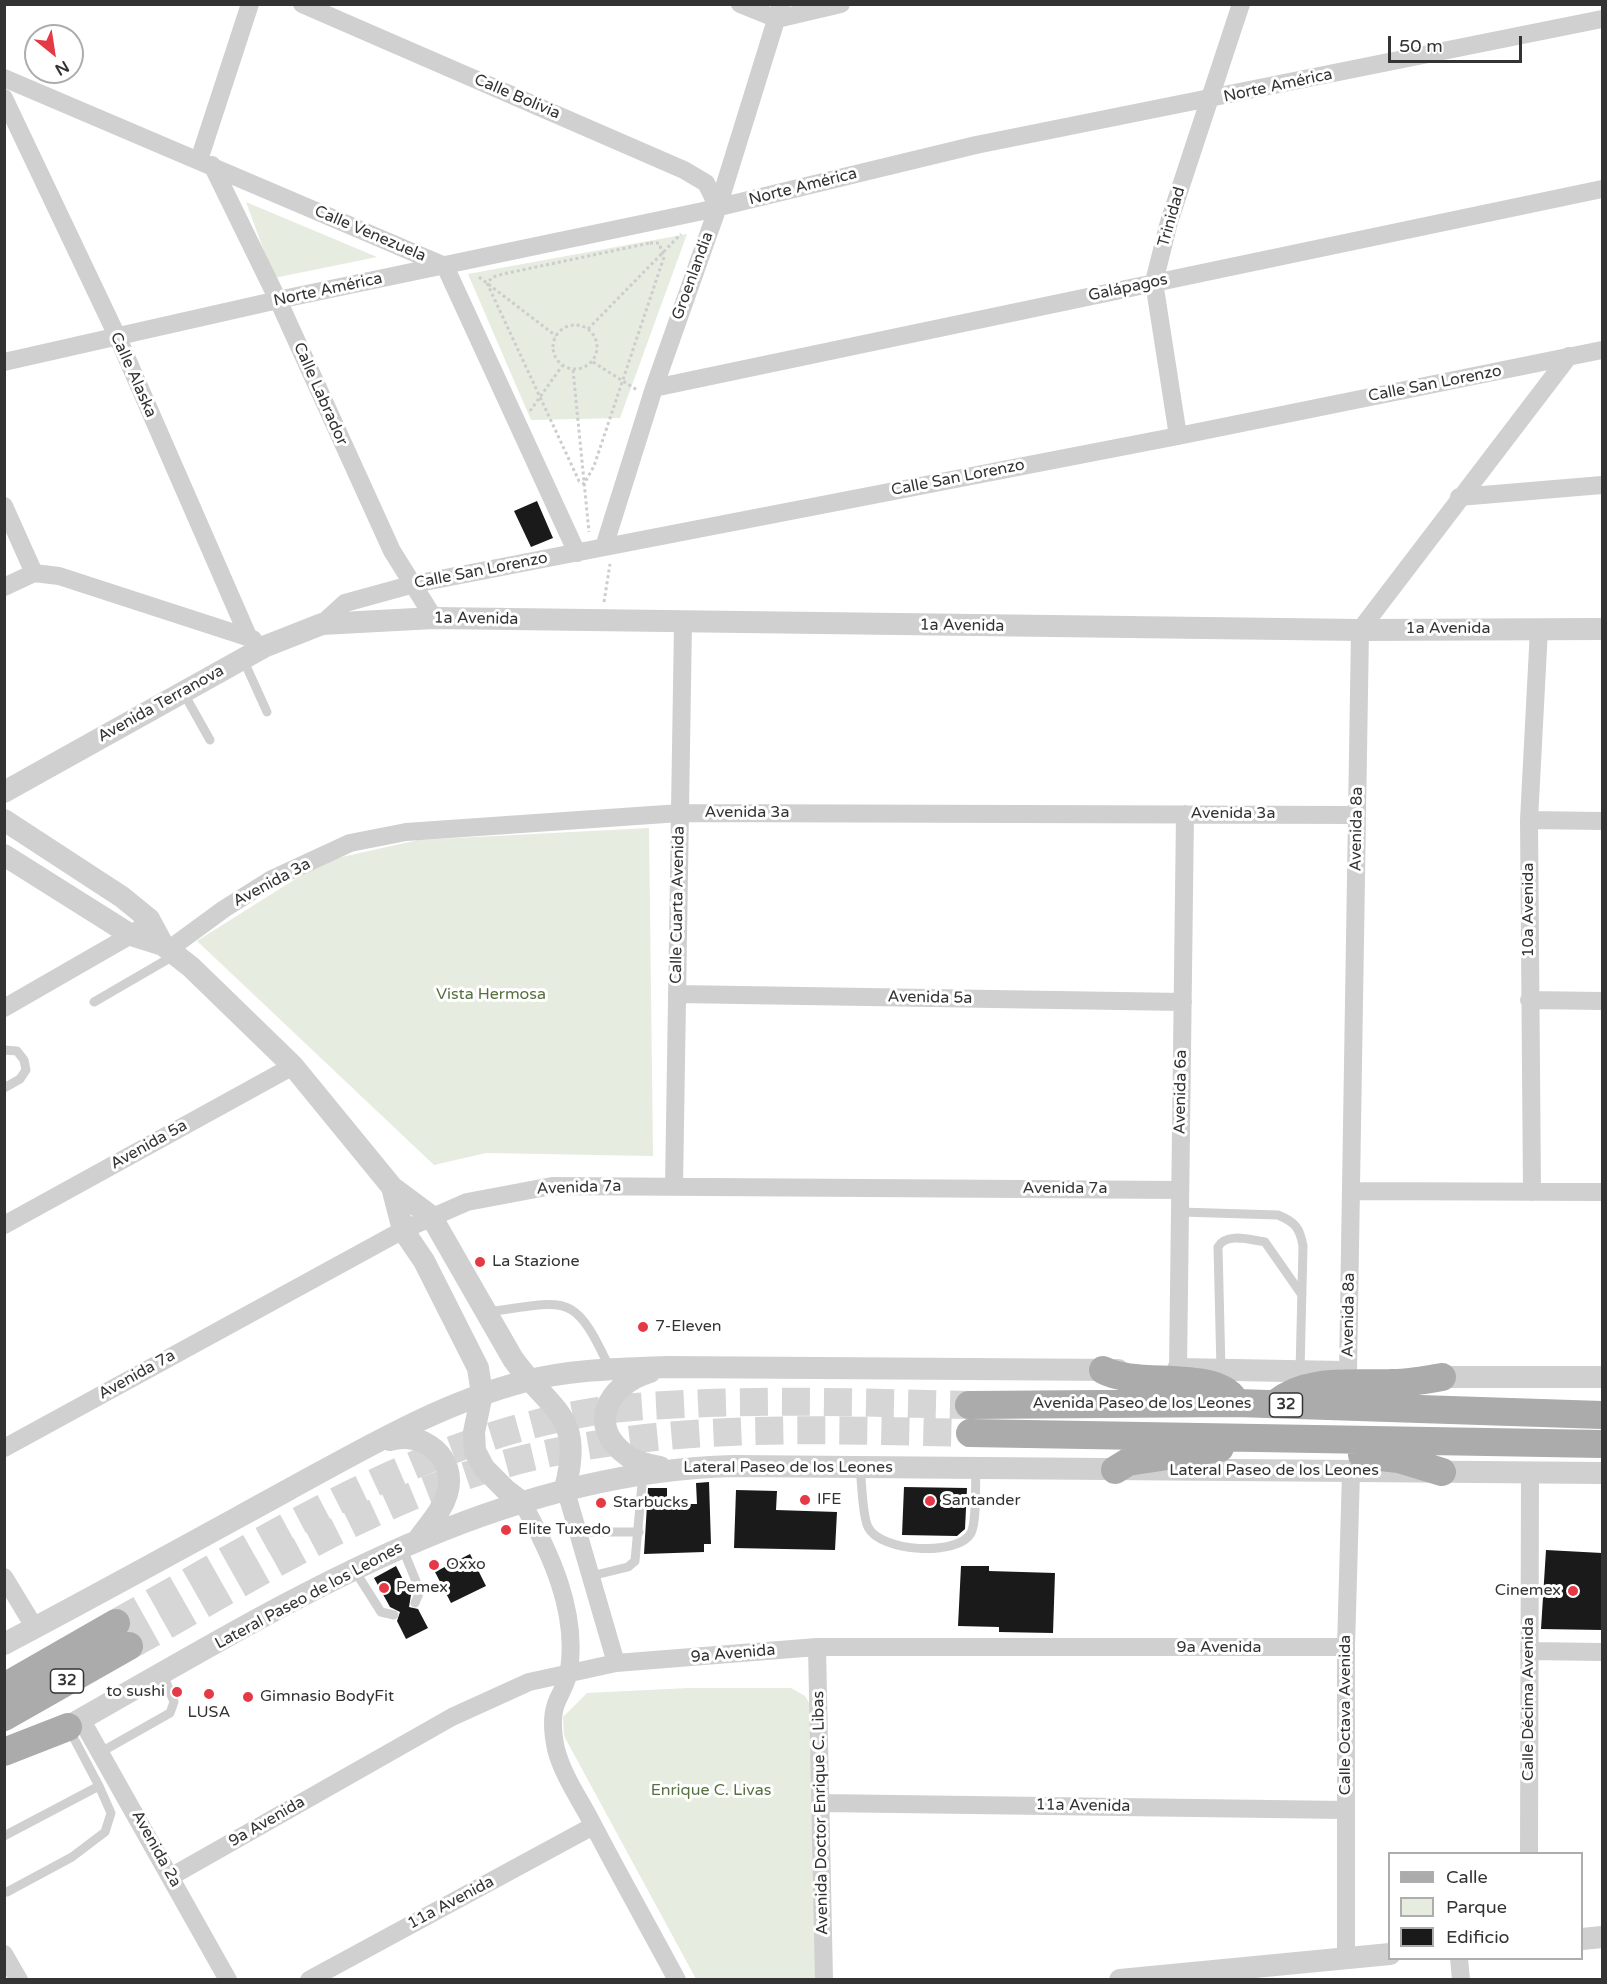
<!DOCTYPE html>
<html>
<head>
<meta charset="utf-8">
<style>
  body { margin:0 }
  #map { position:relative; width:1607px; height:1984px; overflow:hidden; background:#fff; font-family:"Varela Round",sans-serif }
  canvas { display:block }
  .frame { position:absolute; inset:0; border:6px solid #333; pointer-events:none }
  .legend { position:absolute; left:1388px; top:1852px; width:195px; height:108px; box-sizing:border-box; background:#fff; border:2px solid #adadad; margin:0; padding:8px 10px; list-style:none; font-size:18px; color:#333 }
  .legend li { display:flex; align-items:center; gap:12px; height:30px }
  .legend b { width:30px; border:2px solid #adadad }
  .north { position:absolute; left:24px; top:24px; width:60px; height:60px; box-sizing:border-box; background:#fff; border:2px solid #adadad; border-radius:50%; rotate:150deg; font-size:16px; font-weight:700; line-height:24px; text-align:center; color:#333 }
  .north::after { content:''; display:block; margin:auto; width:21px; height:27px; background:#e63946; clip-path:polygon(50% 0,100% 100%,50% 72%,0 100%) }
  .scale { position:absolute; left:1388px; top:36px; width:134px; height:27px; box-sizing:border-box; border:3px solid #333; border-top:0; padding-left:8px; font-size:18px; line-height:21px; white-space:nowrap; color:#333; -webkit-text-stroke:4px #fff; paint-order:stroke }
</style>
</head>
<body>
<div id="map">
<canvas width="1607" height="1984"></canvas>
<div class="frame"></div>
<ul class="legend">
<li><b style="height:8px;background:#ababab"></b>Calle</li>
<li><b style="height:16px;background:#e6ecdf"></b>Parque</li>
<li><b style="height:16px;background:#1a1a1a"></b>Edificio</li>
</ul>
<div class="north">N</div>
<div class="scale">50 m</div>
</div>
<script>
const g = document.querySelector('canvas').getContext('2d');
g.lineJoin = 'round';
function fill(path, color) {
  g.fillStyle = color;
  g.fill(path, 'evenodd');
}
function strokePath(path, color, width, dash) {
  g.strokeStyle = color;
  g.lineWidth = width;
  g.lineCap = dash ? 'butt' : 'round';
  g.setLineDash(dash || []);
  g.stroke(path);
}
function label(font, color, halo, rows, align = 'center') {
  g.font = font + ' "Varela Round",sans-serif';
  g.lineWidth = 6;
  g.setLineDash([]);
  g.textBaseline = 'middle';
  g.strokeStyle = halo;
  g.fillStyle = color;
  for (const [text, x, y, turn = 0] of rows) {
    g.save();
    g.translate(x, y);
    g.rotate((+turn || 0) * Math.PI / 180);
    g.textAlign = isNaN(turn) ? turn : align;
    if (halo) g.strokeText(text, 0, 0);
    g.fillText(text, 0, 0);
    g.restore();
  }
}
const green = new Path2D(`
  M246 202 377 257 274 278Z
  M687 234 620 418 531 420 468 274Z
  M649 828 653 1156 486 1153 434 1165 197 941 324 861 418 840Z
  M688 1688H791L805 1696 814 1711 816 1979H696L564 1736 563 1717 587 1693Z`);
const building = new Path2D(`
  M537 501 553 538 531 547 514 511Z
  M709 1482 711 1544H704V1552L644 1554 648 1488H667V1504H697L696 1483Z
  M904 1487 967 1488 965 1529 957 1536 902 1535Z
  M736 1490 777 1491 776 1510 837 1512 835 1550 734 1548Z
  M1546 1550 1602 1553V1630L1541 1629Z
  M470 1554 486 1586 451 1603 435 1572Z
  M396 1566 411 1595 409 1607 418 1609 428 1628 406 1639 397 1621 400 1612 390 1607 374 1578Z
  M961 1566H989V1571L1055 1573 1053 1633 999 1632V1627L958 1626Z`);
const primaryTunnel = new Path2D(`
  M116 1623C265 1540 411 1445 580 1414 622 1406 665 1405 707 1403 794 1400 882 1403 969 1405
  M129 1646C227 1592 325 1530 430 1489 603 1420 788 1429 970 1433`);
const path = new Path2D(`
  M650 243H659L664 257 594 466 584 484 579 481 487 283 493 277 503 274Z
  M479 277 556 336
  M553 347a22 22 0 1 1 44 0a22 22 0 1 1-44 0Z
  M588 329 681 234
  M593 362 637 390
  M573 370 589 532
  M530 411 562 366
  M604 602 610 564`);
const service = new Path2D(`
  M243 659 267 712
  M183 692 210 740
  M94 1002 175 955
  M4 1050 17 1051 24 1060 26 1070 20 1079 4 1088
  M1180 1212 1278 1215C1295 1222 1300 1228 1303 1246L1300 1372
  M486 1312C568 1302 573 1289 610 1369
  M1221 1370 1218 1247C1226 1232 1251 1240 1265 1242L1302 1295
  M860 1467C862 1482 862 1515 868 1527 880 1552 958 1557 971 1533 977 1521 975 1485 976 1469
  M578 1532H639
  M402 1547 420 1591 415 1603
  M355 1571 381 1612 394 1615
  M591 1576 628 1567 635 1561 643 1473
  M101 1752 170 1713 174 1702 163 1674
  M4 1836 99 1786 69 1729
  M7 1892 72 1857 105 1832 111 1813 99 1786`);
const minor = new Path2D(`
  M302 4 684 170 706 183 718 207
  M740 4 777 19 841 4
  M4 78 445 266 577 553
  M4 98 118 338 248 636
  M199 160 250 4
  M212 165 278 300 392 551 434 618
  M4 362 278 300 703 211 976 145 1602 19
  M654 388 1602 189
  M1178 436 1154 282 1169 222 1241 4
  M1459 497 1602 485
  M4 506 34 573
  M604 547 654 388 718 207 781 4
  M4 587 34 573 59 576 253 639
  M322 624 345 603 414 584 1178 436 1602 350
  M1529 820 1602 821
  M168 950 224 909 270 880 350 843 406 832 680 813 1357 815
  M677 994 1183 1002
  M1529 1000 1602 1001
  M4 1008 131 935 140 928
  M674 1187 683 623
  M1351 1191 1602 1192
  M1532 1192 1529 820 1539 629
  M4 1225 293 1066
  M1178 1369 1185 814
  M1348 1372 1360 630 1569 356
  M4 1448 403 1230 467 1202 552 1186 1180 1190
  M565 1488 616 1663
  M522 1502C550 1552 578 1611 569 1670 568 1682 560 1693 556 1704 551 1718 553 1735 556 1749 562 1773 578 1797 590 1819 618 1873 648 1926 677 1980
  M4 1577 35 1628
  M817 1647 824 1980
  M1529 1651 1602 1652
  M81 1719 228 1980
  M821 1803 1345 1810
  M1529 1854 1530 1472
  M172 1876 452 1717 529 1682 616 1663 817 1647H1346
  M4 1954 19 1980
  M1346 1958V1647L1351 1472
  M1459 1958 1461 1980
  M309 1980 593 1826`);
const tertiary = new Path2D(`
  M4 792 266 646 322 624 434 618 1360 630 1602 629
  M4 820 122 897 149 919 163 945 191 967 293 1066 392 1187 431 1216 513 1359C550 1411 585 1414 565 1488
  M4 855 131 935 163 945
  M392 1187 403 1230 424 1261 478 1368 482 1394 474 1432 475 1451 484 1468 506 1490 522 1502
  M1178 1369 1343 1372
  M650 1372C607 1385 585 1427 629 1457 638 1463 650 1465 660 1467
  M1427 1377H1602
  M390 1440C423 1430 458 1458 447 1494 442 1511 430 1523 420 1537
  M4 1644C99 1594 193 1542 288 1490 365 1448 441 1403 526 1381 572 1369 620 1369 666 1367L1118 1370
  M53 1735C268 1615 479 1473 733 1466L1602 1473
  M1582 1939 1602 1937
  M1120 1980 1390 1954`);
const primary = new Path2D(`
  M1103 1370C1135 1388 1213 1369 1234 1399
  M1276 1403C1309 1377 1352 1385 1392 1383 1409 1383 1426 1380 1442 1377
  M969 1405 1237 1403 1602 1415
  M970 1433 1602 1444
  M1362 1455 1399 1459 1442 1472
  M1115 1470 1128 1462 1220 1448
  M4 1687 116 1623
  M4 1717 129 1646
  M4 1752 68 1727`);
const markers = [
  [480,1262,6,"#e63946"],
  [643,1327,6,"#e63946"],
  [805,1500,6,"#e63946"],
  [930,1501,6,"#e63946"],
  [601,1503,6,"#e63946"],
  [506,1530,6,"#e63946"],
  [434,1565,6,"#e63946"],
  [384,1588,6,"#e63946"],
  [1573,1591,6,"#e63946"],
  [177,1692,6,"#e63946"],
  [209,1694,6,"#e63946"],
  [248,1697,6,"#e63946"]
];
const shields = [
  [1286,1405,33],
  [67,1681,33]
];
const shieldNames = [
  ["32",1286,1405],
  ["32",67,1681]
];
const streetNames = [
  ["Norte América",1278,86,-12],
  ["Calle Bolivia",517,97,23],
  ["Norte América",803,187,-14],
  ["Trinidad",1172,217,-74],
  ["Calle Venezuela",370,234,23],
  ["Groenlandia",693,276,-70],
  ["Galápagos",1128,288,-12],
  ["Norte América",328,290,-12],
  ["Calle Alaska",133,375,66],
  ["Calle San Lorenzo",1435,384,-11],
  ["Calle Labrador",320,394,66],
  ["Calle San Lorenzo",958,478,-11],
  ["Calle San Lorenzo",481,571,-11],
  ["1a Avenida",476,619,1],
  ["1a Avenida",962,626,1],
  ["1a Avenida",1448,629],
  ["Avenida Terranova",161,704,-29],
  ["Avenida 3a",747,813],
  ["Avenida 3a",1233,814],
  ["Avenida 8a",1357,829,-89],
  ["Avenida 3a",272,883,-28],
  ["Calle Cuarta Avenida",678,905,-89],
  ["10a Avenida",1529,910,-90],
  ["Avenida 5a",930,998,1],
  ["Avenida 6a",1181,1092,-89],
  ["Avenida 5a",149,1145,-29],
  ["Avenida 7a",579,1188,-2],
  ["Avenida 7a",1065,1189],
  ["Avenida 8a",1349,1315,-89],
  ["Avenida 7a",137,1375,-29],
  ["Avenida Paseo de los Leones",1142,1404],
  ["Lateral Paseo de los Leones",788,1468],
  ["Lateral Paseo de los Leones",1274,1471],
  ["Lateral Paseo de los Leones",309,1596,-28],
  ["9a Avenida",1219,1648],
  ["9a Avenida",733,1654,-5],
  ["Calle Décima Avenida",1529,1699,-90],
  ["Calle Octava Avenida",1346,1715,-90],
  ["11a Avenida",1083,1806,1],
  ["Avenida Doctor Enrique C. Libas",821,1813,-91],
  ["9a Avenida",267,1822,-30],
  ["Avenida 2a",156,1849,61],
  ["11a Avenida",451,1903,-28]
];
const parkNames = [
  ["Vista Hermosa",491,995],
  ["Enrique C. Livas",711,1791]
];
const poiNames = [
  ["La Stazione",492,1262],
  ["7-Eleven",655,1327],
  ["IFE",817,1500],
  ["Santander",942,1501],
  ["Starbucks",613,1503],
  ["Elite Tuxedo",518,1530],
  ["Oxxo",446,1565],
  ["Pemex",396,1588],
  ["Cinemex",1561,1591,"right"],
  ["to sushi",165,1692,"right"],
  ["Gimnasio BodyFit",260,1697],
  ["LUSA",209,1713,"center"]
];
fill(green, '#e6ecdf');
fill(building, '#1a1a1a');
strokePath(primaryTunnel, '#d6d6d6', 28, [28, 14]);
strokePath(path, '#cdcdcd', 3, [3, 3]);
strokePath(service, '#d0d0d0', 9);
strokePath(minor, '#d0d0d0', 18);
strokePath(tertiary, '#d0d0d0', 22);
strokePath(primary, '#ababab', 28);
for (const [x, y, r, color] of markers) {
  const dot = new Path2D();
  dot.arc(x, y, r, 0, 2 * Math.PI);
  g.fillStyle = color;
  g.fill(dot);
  strokePath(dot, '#fff', 2);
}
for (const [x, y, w] of shields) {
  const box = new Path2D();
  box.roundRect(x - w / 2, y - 12, w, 24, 4.5);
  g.fillStyle = '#fff';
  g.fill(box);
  strokePath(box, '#333', 1.5);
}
label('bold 15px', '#333', null, shieldNames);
label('16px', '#333', '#fff', streetNames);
label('16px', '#56703f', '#fff', parkNames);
label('16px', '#333', '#fff', poiNames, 'left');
</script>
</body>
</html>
